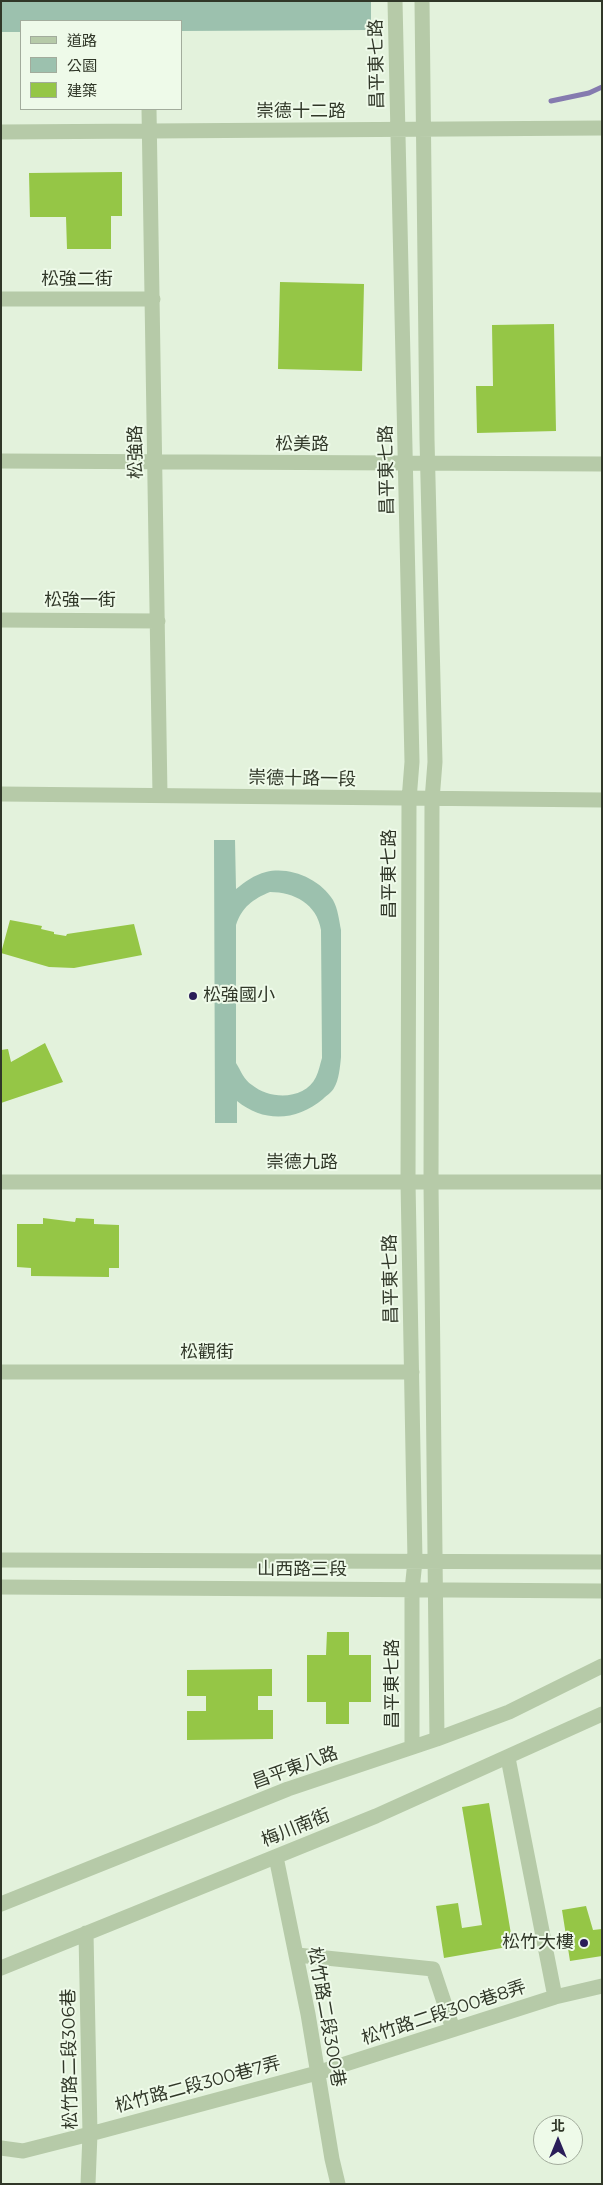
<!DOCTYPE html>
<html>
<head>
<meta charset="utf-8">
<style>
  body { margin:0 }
  #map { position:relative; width:603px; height:2185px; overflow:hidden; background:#e3f2dc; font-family:Montserrat,"Noto Sans TC",sans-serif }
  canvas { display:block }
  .frame { position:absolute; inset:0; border:2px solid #303728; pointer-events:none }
  .legend { position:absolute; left:20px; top:20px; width:162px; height:90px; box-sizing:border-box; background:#eefae9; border:1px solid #a2ac9c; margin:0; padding:6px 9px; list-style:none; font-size:15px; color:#303728 }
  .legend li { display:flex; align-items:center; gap:10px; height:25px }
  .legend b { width:25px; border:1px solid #a2ac9c }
  .north { position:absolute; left:533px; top:2115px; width:50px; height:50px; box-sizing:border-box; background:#eefae9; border:1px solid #a2ac9c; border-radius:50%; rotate:0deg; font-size:14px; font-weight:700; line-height:20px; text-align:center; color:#303728 }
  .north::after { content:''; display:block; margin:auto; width:18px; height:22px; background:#2a1e59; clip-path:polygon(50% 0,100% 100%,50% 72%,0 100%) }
</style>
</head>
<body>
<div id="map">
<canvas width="603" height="2185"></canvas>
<div class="frame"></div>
<ul class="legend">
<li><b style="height:6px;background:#b6caa8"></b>道路</li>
<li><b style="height:14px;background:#9cc1ae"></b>公園</li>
<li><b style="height:14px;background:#95c646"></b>建築</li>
</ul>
<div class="north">北</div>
</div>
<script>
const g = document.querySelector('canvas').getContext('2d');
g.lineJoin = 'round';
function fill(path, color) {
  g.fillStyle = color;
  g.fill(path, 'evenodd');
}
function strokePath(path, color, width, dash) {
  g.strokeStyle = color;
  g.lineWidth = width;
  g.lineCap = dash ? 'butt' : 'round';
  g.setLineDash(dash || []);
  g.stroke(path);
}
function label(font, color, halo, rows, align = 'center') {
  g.font = font + ' Montserrat,"Noto Sans TC",sans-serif';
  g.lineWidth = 4;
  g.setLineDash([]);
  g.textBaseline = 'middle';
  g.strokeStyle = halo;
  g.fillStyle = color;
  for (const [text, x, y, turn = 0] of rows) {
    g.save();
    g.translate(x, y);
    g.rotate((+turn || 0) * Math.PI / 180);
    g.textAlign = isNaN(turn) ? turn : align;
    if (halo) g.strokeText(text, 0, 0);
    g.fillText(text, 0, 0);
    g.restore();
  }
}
const green = new Path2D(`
  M1 1H371V30L181 31V21H21V32H1Z
  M214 840H235L236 889C245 882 254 875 266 872 290 866 320 879 333 900 338 909 339 920 341 930V1057C340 1067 339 1080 334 1088 332 1092 326 1096 323 1099 297 1121 264 1123 237 1101V1123H215ZM270 892C294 892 317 904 321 930L322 1058C320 1064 319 1071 316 1077 305 1100 270 1100 252 1085 244 1080 241 1071 236 1063V925C242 907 253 899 270 892Z`);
const stream = new Path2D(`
  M551 101 589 93 602 87`);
const building = new Path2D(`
  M122 172V216H111V249H67L66 217H30L29 173Z
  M280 282 364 284 362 371 278 369Z
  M554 324 556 431 477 433 476 386H493L492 325Z
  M10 920 42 926 41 929 54 932V934L66 936 67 934 134 924 142 955 74 968 49 967 1 953Z
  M45 1043 63 1082 1 1103V1050L8 1049 11 1062Z
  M43 1218 75 1222 76 1218 94 1219V1224L119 1225V1268H109V1277L31 1276V1268L17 1267V1224H43Z
  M327 1632H349V1655H371V1702H349V1724H326V1702H307V1655H326Z
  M272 1669V1696H258V1710H273V1739L187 1740V1711H206V1696H187V1670Z
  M489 1803 513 1946 444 1958 436 1906 458 1903 462 1928 482 1925 462 1807Z
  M586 1906 593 1930 602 1929V1956L570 1961 562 1910Z`);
const minor = new Path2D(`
  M395 1 412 762 409 800 408 1182 415 1561 412 1590V1747
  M422 1 427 439 435 762 432 800 431 1183 437 1739
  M149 109 160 795
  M1 132 602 128
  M1 299H153
  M1 461 602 464
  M1 620 158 621
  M1 794 602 800
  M1 1182H602
  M1 1372H412
  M1 1560 602 1562
  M1 1587 602 1591
  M508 1758 555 1997
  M276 1857 308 2014 332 2159 338 2184
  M1 1904 288 1789 437 1739 509 1712 602 1666
  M86 1933 90 2134 88 2184
  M297 1955 433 1969 453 2029
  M1 1968 376 1816 602 1714
  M1 2148 23 2151 90 2134 317 2073 555 1997 602 1986`);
const markers = [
  [193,996,5,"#2a1e59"],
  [584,1943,5,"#2a1e59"]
];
const streetNames = [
  ["昌平東七路",377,64,-91],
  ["崇德十二路",301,112],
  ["松強二街",77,280],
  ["松美路",302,445],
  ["松強路",136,452,-91],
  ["昌平東七路",387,470,-91],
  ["松強一街",80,601],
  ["崇德十路一段",302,779,1],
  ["昌平東七路",390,874,-90],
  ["崇德九路",302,1163],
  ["昌平東七路",391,1279,-91],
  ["松觀街",207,1353],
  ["山西路三段",302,1570],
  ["昌平東七路",393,1684,-90],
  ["昌平東八路",295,1768,-20],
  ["梅川南街",296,1828,-22],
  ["松竹路二段300巷8弄",444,2013,-18],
  ["松竹路二段300巷",326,2017,80],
  ["松竹路二段306巷",70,2059,-91],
  ["松竹路二段300巷7弄",198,2085,-15]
];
const poiNames = [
  ["松強國小",203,996],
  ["松竹大樓",574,1943,"right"]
];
fill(green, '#9cc1ae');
strokePath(stream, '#857baf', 5);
fill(building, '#95c646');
strokePath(minor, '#b6caa8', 15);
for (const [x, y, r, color] of markers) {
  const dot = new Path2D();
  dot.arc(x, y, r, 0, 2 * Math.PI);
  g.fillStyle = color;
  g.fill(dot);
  strokePath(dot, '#eefae9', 2);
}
label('18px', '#303728', '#eefae9', streetNames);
label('18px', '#303728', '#eefae9', poiNames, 'left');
</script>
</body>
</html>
